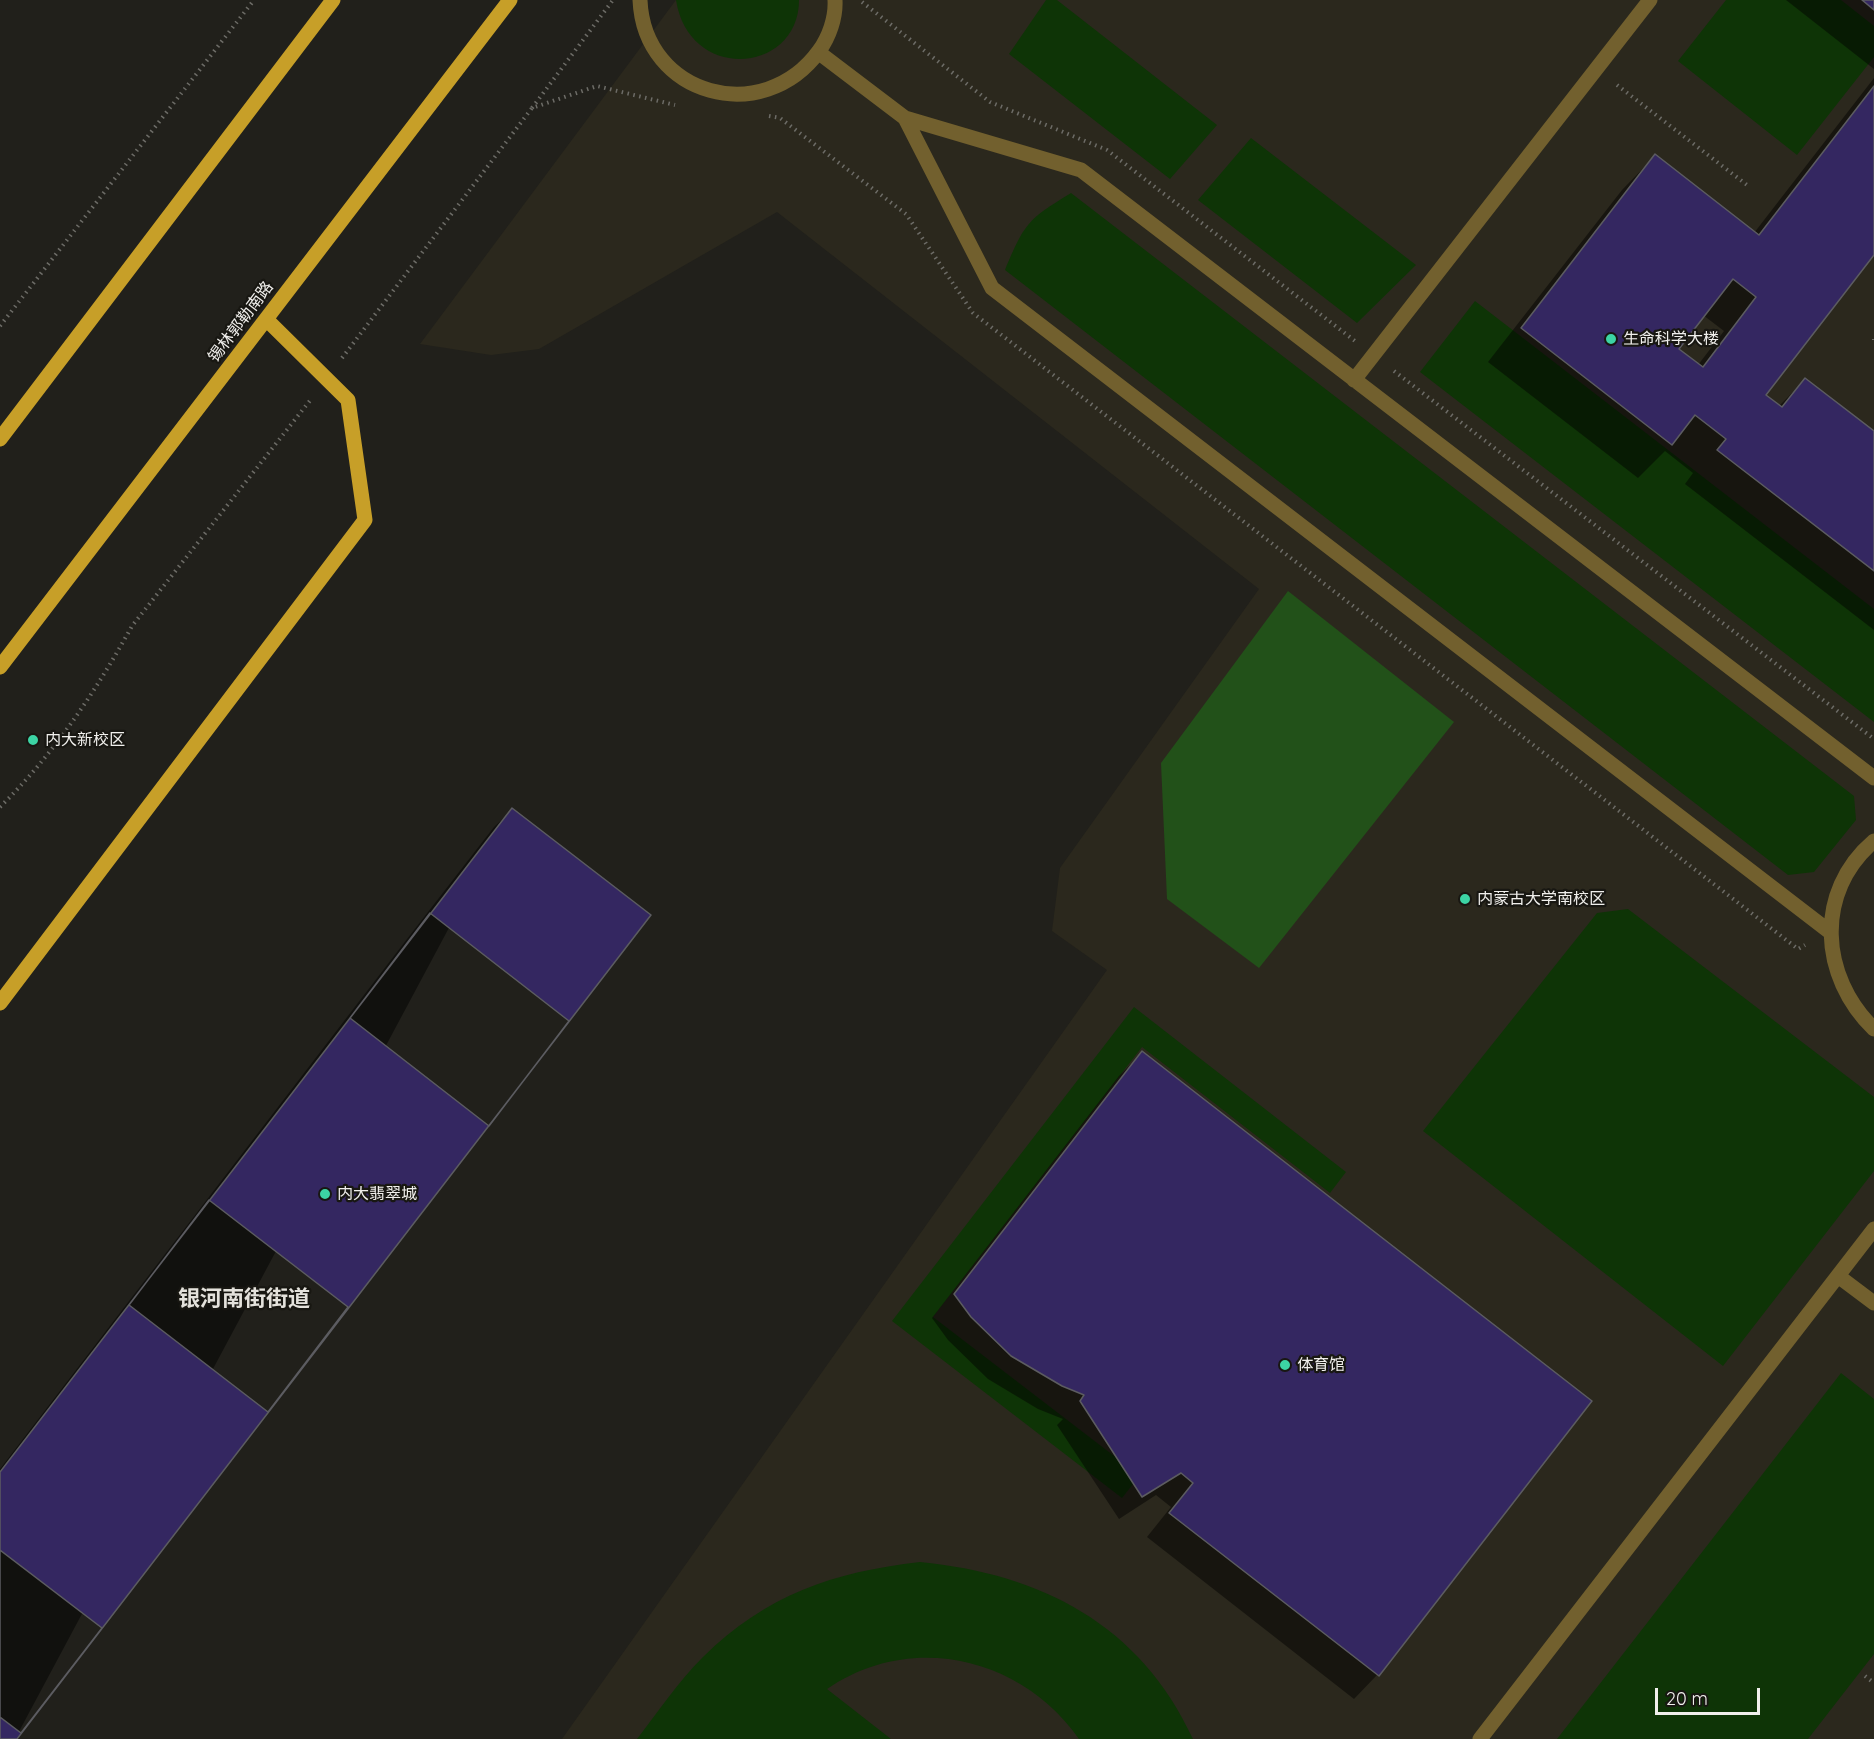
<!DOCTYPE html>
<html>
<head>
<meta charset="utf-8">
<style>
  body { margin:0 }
  #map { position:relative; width:1874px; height:1739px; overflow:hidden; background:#21201b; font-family:Quicksand,sans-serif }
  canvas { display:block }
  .scale { position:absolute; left:1655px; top:1688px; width:105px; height:27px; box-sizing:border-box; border:3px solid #f0efec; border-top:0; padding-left:8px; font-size:18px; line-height:21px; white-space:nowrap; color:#f0efec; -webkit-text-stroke:4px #181712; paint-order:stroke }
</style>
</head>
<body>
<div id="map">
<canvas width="1874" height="1739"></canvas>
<div class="scale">20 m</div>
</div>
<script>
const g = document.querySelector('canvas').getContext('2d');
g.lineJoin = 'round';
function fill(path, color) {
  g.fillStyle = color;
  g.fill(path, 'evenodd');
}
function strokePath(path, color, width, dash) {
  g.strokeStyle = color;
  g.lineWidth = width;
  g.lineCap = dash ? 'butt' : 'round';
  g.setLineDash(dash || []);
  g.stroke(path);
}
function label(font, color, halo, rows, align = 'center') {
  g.font = font + ' Quicksand,"Noto Sans SC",sans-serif';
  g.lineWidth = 4.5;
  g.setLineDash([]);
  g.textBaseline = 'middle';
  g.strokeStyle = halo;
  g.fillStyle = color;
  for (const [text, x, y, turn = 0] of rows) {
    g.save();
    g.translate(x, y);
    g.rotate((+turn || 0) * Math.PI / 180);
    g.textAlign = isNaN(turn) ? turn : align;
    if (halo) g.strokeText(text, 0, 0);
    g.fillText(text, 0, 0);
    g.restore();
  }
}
const built = new Path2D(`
  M676 0H1874V1739H562L1107 970 1052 931 1060 868 1259 589 777 212 539 349 491 355 420 344Z`);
const green = new Path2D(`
  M676 0H799C799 74 689 83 676 0Z
  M1046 0H1057L1217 125 1170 179 1009 54Z
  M1726 0H1841L1874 26V57L1797 155 1678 61Z
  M1251 138 1416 265 1357 323 1198 200Z
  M1071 193 1854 796 1856 820 1814 872 1788 875 1005 270C1025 223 1027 220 1071 193Z
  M1475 301 1874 609V722L1420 372Z
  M1628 909 1874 1097V1171L1723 1366 1423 1131 1597 913Z
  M1134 1007 1346 1172 1330 1193 1142 1047 933 1317 1118 1459 1133 1484 1122 1498 892 1321Z
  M1841 1373 1874 1399V1654L1808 1739H1557Z
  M920 1562C1041 1574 1140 1624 1193 1739H1079C1022 1657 911 1631 827 1689L891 1739H637C658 1712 678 1682 703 1657 766 1595 833 1572 920 1562Z`);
const forest = new Path2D(`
  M1288 591 1454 722 1259 968 1167 899 1161 763Z`);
const shadow = new Path2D(`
  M1786 0H1874V69Z
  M1874 78V252L1764 396 1779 406 1805 380 1874 433V630L1685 484 1693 473 1665 451 1638 478 1488 362 1622 190 1655 156 1754 233ZM1703 315 1724 331 1698 365 1677 350Z
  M512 810 15 1739H0V1469L407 939 494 827Z
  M1142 1053 1590 1401 1377 1675 1354 1699 1147 1537 1171 1507 1156 1495 1119 1519 1057 1425 1063 1419 1038 1409 988 1379 948 1340 932 1318 1119 1076Z`);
const building = new Path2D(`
  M1862 0H1874V10Z
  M1874 86V255L1766 395 1782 407 1805 378 1874 431V571L1717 450 1726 439 1695 415 1672 445 1521 328 1655 154 1759 235ZM1733 279 1756 297 1703 367 1679 349Z
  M512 808 651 915 17 1739H0V1472Z
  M430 913 569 1021 489 1126 350 1018Z
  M1142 1051 1592 1401 1379 1676 1169 1513 1193 1483 1181 1473 1142 1497 1080 1401 1084 1395 1062 1386 1011 1356 971 1317 954 1294Z
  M209 1200 348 1307 268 1412 129 1305Z
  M0 1550 102 1628 21 1733 0 1717Z`);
const path = new Path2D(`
  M862 2 990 102 1107 150 1355 341
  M1617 85 1747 185
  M532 108 613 0
  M769 116 780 118 906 214 973 313 1798 949 1805 945
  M0 326 254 0
  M1874 339V340
  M342 358 532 108 597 86 675 105
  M1394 371 1874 739
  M0 807C54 754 96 691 132 626L312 398
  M1865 1676 1874 1683`);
const minor = new Path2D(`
  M640 0C644 96 763 128 819 51 829 37 836 18 835 0
  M818 52 905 118 1081 170 1874 778
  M905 118 992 288 1830 932
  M1354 380 1650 0
  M1874 841C1814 892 1820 977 1874 1029
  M1838 1276 1874 1303
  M1480 1739 1874 1229`);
const major = new Path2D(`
  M0 439 333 0
  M0 667 510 0
  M0 1003 365 520 348 400 266 319`);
const markers = [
  [1611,339,6,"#3cd4a4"],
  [33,740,6,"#3cd4a4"],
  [1465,899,6,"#3cd4a4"],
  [325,1194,6,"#3cd4a4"],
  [1285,1365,6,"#3cd4a4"]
];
const streetNames = [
  ["锡林郭勒南路",241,322,-53]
];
const poiNames = [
  ["生命科学大楼",1623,339],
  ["内大新校区",45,740],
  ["内蒙古大学南校区",1477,899],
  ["内大翡翠城",337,1194],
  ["体育馆",1297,1365]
];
const districtNames = [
  ["银河南街街道",244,1299]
];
fill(built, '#2b281d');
fill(green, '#0e3406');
fill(forest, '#225119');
fill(shadow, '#0007');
fill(building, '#342761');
strokePath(building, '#5c5c61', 1.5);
strokePath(path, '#6d6c67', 4, [1.5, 4.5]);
strokePath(minor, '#72602e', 15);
strokePath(major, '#c79f28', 15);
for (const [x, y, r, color] of markers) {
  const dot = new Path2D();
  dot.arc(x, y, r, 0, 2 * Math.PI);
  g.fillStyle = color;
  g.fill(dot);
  strokePath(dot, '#181712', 2);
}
label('16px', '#f0efec', '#181712', streetNames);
label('16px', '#f0efec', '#181712', poiNames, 'left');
label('bold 22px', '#e4e2dc', '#181712', districtNames);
</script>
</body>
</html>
